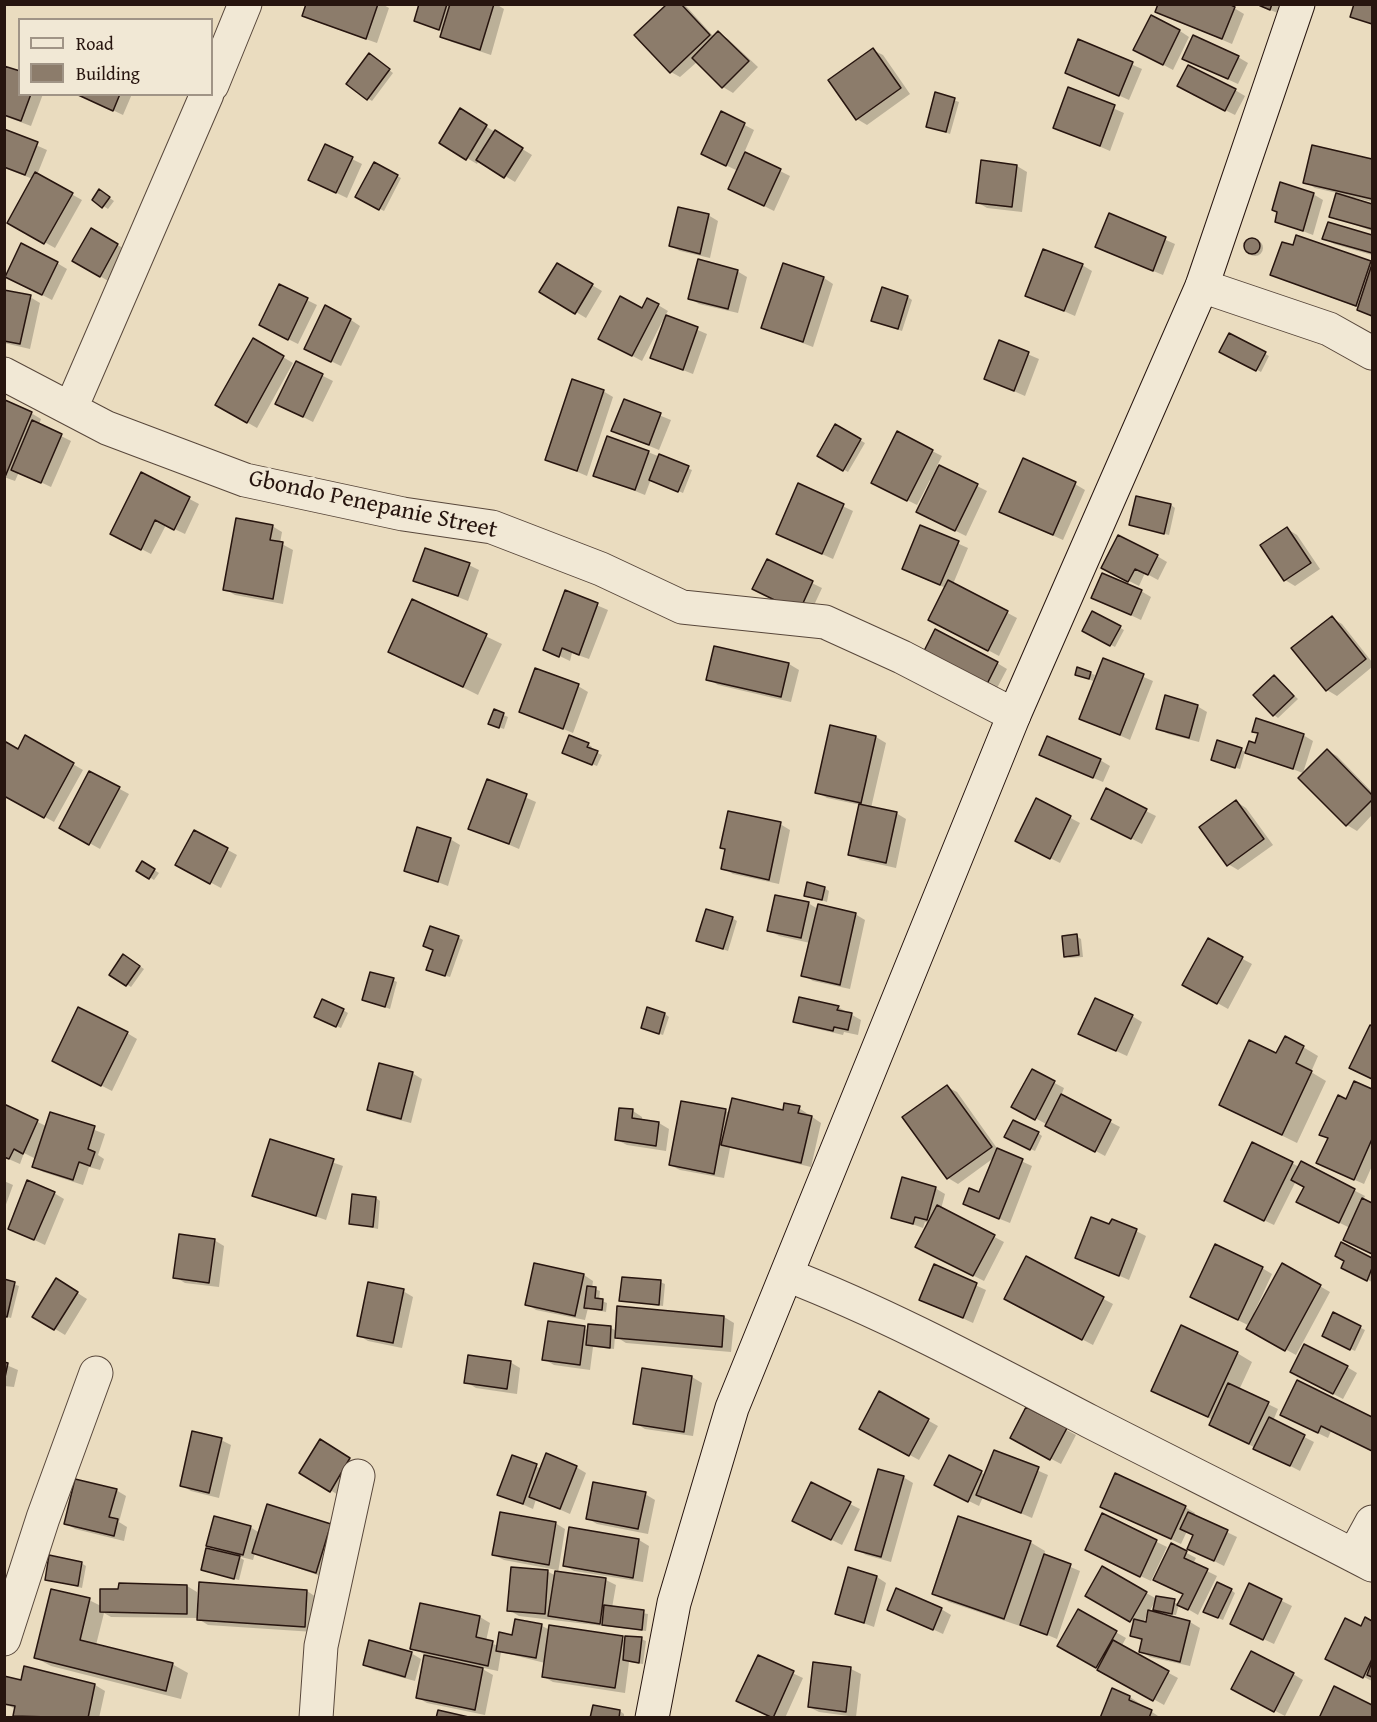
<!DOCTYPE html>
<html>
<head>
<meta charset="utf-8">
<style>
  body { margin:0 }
  #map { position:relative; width:1377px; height:1722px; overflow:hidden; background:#eadcbf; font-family:"Gentium Book Plus",serif }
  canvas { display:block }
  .frame { position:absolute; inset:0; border:6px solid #27150f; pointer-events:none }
  .legend { position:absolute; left:18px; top:18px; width:195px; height:78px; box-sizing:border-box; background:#f1e8d5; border:2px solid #a09486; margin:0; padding:8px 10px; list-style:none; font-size:18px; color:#27150f }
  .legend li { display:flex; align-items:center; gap:12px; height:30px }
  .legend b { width:30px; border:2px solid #a09486 }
</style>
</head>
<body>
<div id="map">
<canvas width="1377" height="1722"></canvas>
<div class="frame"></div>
<ul class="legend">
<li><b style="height:8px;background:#f1e8d5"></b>Road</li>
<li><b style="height:16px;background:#8c7c6b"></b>Building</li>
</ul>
</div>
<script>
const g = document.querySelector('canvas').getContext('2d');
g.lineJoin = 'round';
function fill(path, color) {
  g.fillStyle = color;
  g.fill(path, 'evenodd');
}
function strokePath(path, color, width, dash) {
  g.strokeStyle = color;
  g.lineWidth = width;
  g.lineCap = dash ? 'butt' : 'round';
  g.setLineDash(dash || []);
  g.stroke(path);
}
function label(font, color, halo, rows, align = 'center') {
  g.font = font + ' "Gentium Book Plus",serif';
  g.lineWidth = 6;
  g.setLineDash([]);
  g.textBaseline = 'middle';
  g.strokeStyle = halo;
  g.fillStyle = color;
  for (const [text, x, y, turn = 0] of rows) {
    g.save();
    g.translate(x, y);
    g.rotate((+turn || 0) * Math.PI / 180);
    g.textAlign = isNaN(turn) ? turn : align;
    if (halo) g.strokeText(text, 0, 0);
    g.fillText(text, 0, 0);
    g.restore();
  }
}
const shadow = new Path2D(`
  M307 4H382L389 8 377 43 314 21 304 15Z
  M420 4H496L504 9 491 55 452 42 442 37 444 32 415 21Z
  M669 4 685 5 714 37 718 33 728 39 758 67 733 93 723 87 697 62 680 77 671 72Z
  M1256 4H1284L1280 14Z
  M1234 8 1244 14 1232 44 1157 12Z
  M1180 31 1189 37 1173 70 1145 55Z
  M1079 41 1142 69 1129 100 1067 72Z
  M873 50 883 55 910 94 867 125 857 119Z
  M1238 57 1248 63 1238 84 1194 64Z
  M374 58 393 73 372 101 367 98Z
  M4 67 20 94H43L31 126 4 116Z
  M1069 89 1124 113 1110 151 1055 127Z
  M1235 90 1245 96 1235 115 1189 92Z
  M79 94H132L123 115Z
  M936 94 959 102 950 134 932 128Z
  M461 111 532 155 515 182 479 160 477 164 467 158Z
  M722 113 754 130 744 153 790 176 774 211 740 194 738 171 713 159Z
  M4 131 47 150 37 175 82 200 55 248 9 222 33 179 4 168Z
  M326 146 362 164 347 198 320 185Z
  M1313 147 1372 161V202L1355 198V200L1372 205V231L1331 216 1337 193 1315 188 1305 182Z
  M375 164 401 178 384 211 357 197Z
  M1017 166 1027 172 1022 212 987 208 977 202Z
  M104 194 114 201 108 209 94 200Z
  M1313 194 1323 200 1313 235 1276 221Z
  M708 215 718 221 710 258 680 251 670 246Z
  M1109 215 1175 244 1163 275 1107 252Z
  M1329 224 1372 236V255L1334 244 1324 238Z
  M92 230 128 251 110 282 74 261Z
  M1297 237 1372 264V317L1359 308 1272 275 1294 247Z
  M1247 248a8 8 0 1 1 16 0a8 8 0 1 1-16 0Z
  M57 263 67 269 52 300 17 282Z
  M558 265 602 291 586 318 541 291Z
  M1082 265 1092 271 1075 316 1027 295Z
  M737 271 747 277 738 313 699 304 689 298Z
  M824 278 833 284 813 347 763 328Z
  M279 286 317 305 298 344 270 330Z
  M4 291 30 297 40 303 30 349 4 343Z
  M908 297 912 300 902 331 878 323Z
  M658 305 668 311 665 316 707 334 693 374 652 358 663 320 642 361 610 344 642 310Z
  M351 320 360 326 341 366 316 354Z
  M1230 335 1269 356 1261 372 1221 351Z
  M254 340 293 363 257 428 217 405Z
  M999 342 1039 359 1025 396 986 379Z
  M297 363 333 381 313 422 287 409Z
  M603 391 613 397 587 476 547 459Z
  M624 401 671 420 659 450 613 431Z
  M4 406 31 413 41 419 39 425 71 441 51 487 19 472 15 481 4 477Z
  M836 426 865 443 848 472 819 455Z
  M932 451 942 456 937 466 987 491 966 536 928 517 932 482 930 480 917 505 883 488Z
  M648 452 692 470 683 493 651 479 645 495 595 475Z
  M142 474 199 504 185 534 166 525 151 554 122 539Z
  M1075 484 1085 490 1063 540 1011 517Z
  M798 485 853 511 833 559 788 539Z
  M1171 505 1175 508 1169 535 1131 525Z
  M272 526 282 532 280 543 293 550 283 604 235 595 225 589Z
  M921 527 968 548 953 584 1017 618 999 656 940 625 946 588 913 574Z
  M1287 529 1297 535 1320 569 1295 586 1285 580Z
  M1157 556 1167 562 1158 580 1145 573 1139 586 1113 573Z
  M767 561 822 588 809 616Z
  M469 565 479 570 468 601 415 580Z
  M1141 591 1151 597 1141 620 1092 597Z
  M566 592 608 610 589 659 572 653 570 661 545 649Z
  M413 601 502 644 478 695 390 651Z
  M1093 613 1124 630 1115 647 1083 630Z
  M1332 618 1342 624 1372 662V667L1337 696 1327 690Z
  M936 656 997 663 1007 669 997 688Z
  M1104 660 1153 681 1130 740 1081 718Z
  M789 664 799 670 791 702 718 685 708 679Z
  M1090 673 1095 675 1093 681 1077 674Z
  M1274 677 1298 699 1278 718 1274 715Z
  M578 686 588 692 573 733 520 711Z
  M1197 706 1207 712 1199 742 1168 734 1158 728Z
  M495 711 508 717 504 729 495 726Z
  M831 727 876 737 886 743 871 808 896 813 906 819 896 868 860 860 850 854 861 805 827 798 817 792Z
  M1254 731 1303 735 1313 741 1303 773 1247 752 1256 745 1259 734Z
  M26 737 83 770 54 822 4 794 18 750Z
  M588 744 592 747 591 750 602 755 597 766 568 755Z
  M1241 749 1245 752 1240 769 1217 762Z
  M1328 751 1337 756 1372 792V815L1357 831 1347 825Z
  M1050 760H1100L1110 766 1103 782Z
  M90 773 129 794 100 849 61 827Z
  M488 781 536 802 519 849 470 828Z
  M1037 800 1080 823 1060 863 1026 846Z
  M1237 802 1246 808 1273 845 1238 870 1228 864Z
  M1146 811 1156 816 1142 844 1103 824Z
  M780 824 790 830 779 884 733 874 723 868Z
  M195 832 237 855 221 888 187 870Z
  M450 839 460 845 448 886 406 870Z
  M143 863 159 873 154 880 138 870Z
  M824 888 829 891 827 902 806 895Z
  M808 903 818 909 855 914 865 920 850 989 813 981 803 975 810 943 779 936 769 930Z
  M732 918 737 921 728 951 702 942Z
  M1076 936 1081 939 1083 957 1070 958 1065 956Z
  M458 937 463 940 450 977 432 972Z
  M1208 940 1252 964 1228 1009 1184 984Z
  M128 958 144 969 131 987 111 974Z
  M393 980 397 982 390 1009 364 999Z
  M838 1007 861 1020 858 1035 844 1032 843 1035 805 1026 795 1021Z
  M343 1010 348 1013 341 1028 320 1019Z
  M665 1014 669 1017 663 1035 648 1030Z
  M1132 1016 1142 1022 1127 1056 1090 1039Z
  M1370 1027 1372 1028V1078L1361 1073Z
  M127 1033 137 1039 112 1091 63 1066Z
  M1303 1047 1318 1056 1311 1072 1326 1081 1297 1143 1236 1113 1277 1056Z
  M1032 1071 1064 1088 1061 1096 1120 1127 1105 1156 1013 1106Z
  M412 1073 422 1079 411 1123 379 1115 369 1110Z
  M1355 1083 1372 1091V1166L1364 1184 1328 1168 1346 1101Z
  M947 1087 957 1092 999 1151 1032 1166 1010 1223 975 1209 995 1157 958 1184 948 1178Z
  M4 1106 46 1126 50 1113 105 1134 98 1155 104 1159 100 1170 89 1167 83 1185 43 1172 33 1166 36 1159 24 1153 20 1164 4 1157Z
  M799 1108 821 1123 811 1167 730 1148 724 1178 680 1170 670 1165 726 1111 730 1113 784 1111Z
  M633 1111 642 1117V1121L659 1123 669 1129 666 1151 627 1145 617 1140Z
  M1038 1133 1042 1136 1035 1151 1010 1139Z
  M271 1141 343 1166 326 1220 254 1195Z
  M1292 1163 1299 1167 1301 1163 1365 1196 1363 1200 1372 1205V1253L1354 1245 1350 1228 1308 1207 1306 1186 1296 1181 1274 1225 1236 1207Z
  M4 1181 13 1185 4 1210Z
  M935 1188 945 1194 941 1209 1004 1242 984 1281 927 1252 929 1223 925 1222 923 1228 892 1217Z
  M54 1193 64 1199 45 1245 9 1228Z
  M376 1198 380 1201 378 1229 351 1223Z
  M1110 1226 1136 1231 1146 1236 1129 1280 1077 1257Z
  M214 1240 224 1246 219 1287 185 1283 175 1277Z
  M1342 1244 1372 1259V1282L1347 1270Z
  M1026 1258 1113 1304 1093 1345 1015 1304Z
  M1283 1265 1330 1292 1296 1355 1248 1329 1250 1326 1202 1303 1262 1268 1272 1274 1254 1313 1256 1314Z
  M934 1266 986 1290 973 1323 921 1299Z
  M584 1275 593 1281 592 1288 600 1291 599 1300 607 1303 606 1312 588 1308 585 1320 536 1310 527 1304Z
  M57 1280 87 1299 65 1335 34 1316Z
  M4 1281 19 1286 11 1318 4 1316Z
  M660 1282 665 1284 663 1306 621 1300Z
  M403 1291 413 1297 402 1348 368 1341 358 1335Z
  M619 1308 724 1317 734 1323 731 1352 626 1343 615 1336 614 1349 593 1347 590 1370 554 1365 544 1359 549 1323 589 1330 611 1328 617 1331Z
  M1333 1314 1365 1330 1355 1351 1328 1338Z
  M1237 1353 1252 1362 1239 1390 1278 1409 1273 1421 1314 1442 1300 1471 1221 1430 1213 1420 1168 1399Z
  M510 1362 520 1368 517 1394 476 1388 466 1382Z
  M4 1364 18 1370 14 1387 4 1386Z
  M1347 1367 1357 1373 1343 1399 1302 1378Z
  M692 1377 702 1383 693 1436 645 1429 635 1423Z
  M1297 1382 1372 1419V1450L1331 1431 1328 1438 1291 1420Z
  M879 1393 938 1426 919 1460 871 1434Z
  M1027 1409 1076 1435 1061 1464 1021 1443Z
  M221 1440 231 1445 219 1498 191 1491 181 1485Z
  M320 1441 359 1465 340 1496 301 1472Z
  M995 1452 1048 1475 1032 1518 983 1497 979 1506 946 1490 949 1457 986 1475Z
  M513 1457 542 1469 576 1467 586 1473 570 1514 536 1499 533 1509 499 1494Z
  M903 1477 913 1483 891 1562 866 1555 856 1549Z
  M116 1490 126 1496 119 1522 127 1527 124 1541 75 1529 65 1523Z
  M645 1494 655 1500 648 1534 597 1524 587 1518Z
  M850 1504 860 1509 842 1545 804 1526Z
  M1185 1507 1195 1513 1194 1516 1237 1537 1224 1566 1188 1548 1195 1535 1187 1531 1181 1544 1112 1512Z
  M1102 1515 1167 1547 1151 1581 1096 1555Z
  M555 1523 565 1529 558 1573 606 1580 616 1585 612 1608 648 1614 646 1631 519 1616 509 1610 547 1571 556 1576 557 1570 504 1560 494 1555Z
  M331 1525 326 1578 255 1553 253 1560 237 1556 244 1560 239 1580 207 1572 220 1552 208 1545 250 1527 260 1533Z
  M570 1529 639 1540 649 1546 643 1582 574 1571 564 1565Z
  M1030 1542 1045 1551 1044 1556 1080 1571 1057 1639 1021 1624 1020 1626 949 1602 934 1593Z
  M1172 1545 1196 1558 1193 1564 1217 1576 1198 1615 1179 1604 1176 1615 1163 1614 1154 1609 1156 1600 1149 1612 1190 1622 1200 1628 1190 1666 1150 1657 1140 1651 1142 1641 1131 1635 1134 1622 1087 1596 1103 1569 1157 1599 1180 1604 1184 1594ZM1148 1613 1147 1623H1143Z
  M81 1563 86 1566 82 1588 47 1579Z
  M877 1577 886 1583 874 1627 836 1613Z
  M120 1584 187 1586 197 1592V1603H200L307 1591 316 1597 314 1632 208 1625 197 1618 111 1617 104 1613 96 1645 172 1664 188 1673 181 1699 51 1666 36 1658 89 1600 101 1606 120 1591Z
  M1250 1585 1292 1606 1274 1644 1242 1629Z
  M1231 1590 1235 1593 1223 1620 1209 1614Z
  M889 1609H941L951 1615 943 1634Z
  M1078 1611 1126 1638 1121 1647 1178 1678 1164 1705 1059 1646Z
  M480 1617 490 1623 486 1641 498 1646 513 1636 516 1621 542 1626 550 1630 626 1640 641 1639 646 1641 643 1664 629 1662 625 1693 553 1682 544 1677 545 1663 501 1652 498 1671 479 1667 493 1675 485 1715 427 1703 417 1697 426 1655 412 1648Z
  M1365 1619 1372 1623V1681L1337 1664Z
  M411 1653 421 1659 415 1681 374 1670 364 1664Z
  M758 1657 803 1678 785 1718H774L748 1706Z
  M815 1664 851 1669 861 1674 856 1717 819 1712 809 1707Z
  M25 1668 95 1685 105 1691 99 1718H19L14 1715 16 1709 4 1704 22 1682Z
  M1293 1674 1303 1680 1285 1716 1243 1694Z
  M1113 1690 1130 1697 1161 1718H1102Z
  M620 1711 624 1714V1718H592Z`);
const building = new Path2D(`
  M306 4H378L366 39 302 16Z
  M419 4H447L439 30 414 21Z
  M450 4H494L480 50 440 37Z
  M667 4H681L710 35 670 73 634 35Z
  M1158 4H1229L1235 7 1222 39 1155 12Z
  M1256 4H1272L1270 10Z
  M1354 4H1372V24L1350 17Z
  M1151 15 1180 30 1163 65 1133 50Z
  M718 31 749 61 722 88 692 58Z
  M1193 35 1239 56 1228 79 1182 59Z
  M1078 39 1133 62 1119 96 1065 73Z
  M873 48 901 88 856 120 828 80Z
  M369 53 390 69 367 100 346 84Z
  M1188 65 1236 89 1225 111 1177 86Z
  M4 66 20 71V94H31L21 121 4 115Z
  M1068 87 1115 105 1100 146 1053 128Z
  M935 92 955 98 946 132 926 127Z
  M76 94H120L113 111Z
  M460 108 487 125 466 160 439 143Z
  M721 111 745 123 726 166 701 154Z
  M4 129 38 142 25 175 4 167Z
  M495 130 523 148 504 178 476 160Z
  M325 144 353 157 336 193 308 180Z
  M1312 145 1372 159V199L1303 183Z
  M745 152 781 169 764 206 728 189Z
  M981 160 1017 165 1012 207 976 203Z
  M374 162 398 175 379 210 355 197Z
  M35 172 73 193 44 244 7 223Z
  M1280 182 1314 193 1303 231 1275 222 1277 212 1272 210Z
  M99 189 110 197 102 208 92 200Z
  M1336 193 1372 204V229L1329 217Z
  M678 207 709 214 700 254 669 246Z
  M1109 213 1166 237 1153 271 1095 247Z
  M1328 222 1372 235V253L1322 239Z
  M91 228 118 244 100 277 72 261Z
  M1296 235 1371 261 1356 306 1270 275 1282 242 1293 245Z
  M1244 246a8 8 0 1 1 16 0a8 8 0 1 1-16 0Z
  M21 243 58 262 42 295 5 277Z
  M1043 249 1083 264 1064 311 1025 296Z
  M698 259 738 270 728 309 688 299Z
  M557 263 593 284 575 314 539 292Z
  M783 263 824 277 803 342 761 328Z
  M1372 264V316L1357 310Z
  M279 284 308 298 288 340 259 325Z
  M882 287 908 296 898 329 871 321Z
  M4 290 31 295 20 344 4 341Z
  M620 296 642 308 647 298 659 304 632 356 598 339Z
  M325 305 351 319 331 362 304 349Z
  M666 315 698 327 683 370 650 358Z
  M1229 333 1266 352 1256 371 1219 352Z
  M253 338 284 356 247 423 215 405Z
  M999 340 1029 352 1014 391 984 379Z
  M296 361 323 374 303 417 275 404Z
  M572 379 604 390 577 471 545 460Z
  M624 399 661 413 649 445 611 431Z
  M5 400 32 412 5 477 4 402Z
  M32 420 62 434 41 483 11 470Z
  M835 424 861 439 843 471 817 456Z
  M897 431 933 450 907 501 871 483Z
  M607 436 649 451 635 490 593 476Z
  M659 454 689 466 678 492 649 480Z
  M1023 458 1076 482 1053 535 999 512Z
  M939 465 978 484 955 531 916 512Z
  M141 472 190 497 174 530 155 520 141 550 110 534Z
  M798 483 844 504 822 554 776 534Z
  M1136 496 1171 504 1164 534 1129 525Z
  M236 518 273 525 270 540 283 542 273 599 223 590Z
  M920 525 959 541 940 585 902 569Z
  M1287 527 1311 563 1284 581 1260 545Z
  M1118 535 1158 555 1148 575 1135 569 1128 582 1101 568Z
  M425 548 470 563 458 596 413 581Z
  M767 559 813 581 799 612 752 589Z
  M1102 573 1142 590 1131 615 1091 598Z
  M948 580 1008 611 988 651 928 620Z
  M565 590 598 603 579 655 562 648 559 657 543 650Z
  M412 599 487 634 463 687 388 652Z
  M1092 611 1121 626 1110 646 1082 631Z
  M1332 616 1366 659 1326 691 1291 648Z
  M935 629 998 662 987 684 924 651Z
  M714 646 789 663 781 697 706 680Z
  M1103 658 1144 674 1120 735 1079 719Z
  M1077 667 1091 672 1089 679 1075 675Z
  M535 668 579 684 563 729 519 712Z
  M1274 675 1294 696 1273 716 1253 695Z
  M1165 695 1198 705 1189 738 1156 729Z
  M494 709 504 713 499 728 488 724Z
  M1256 718 1304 734 1293 769 1245 753 1249 741 1255 743 1258 733 1252 732Z
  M830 725 876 736 861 803 815 793Z
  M25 735 74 763 44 818 4 796V746L6 742 18 749Z
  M569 735 589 743 587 747 598 751 592 765 562 753Z
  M1047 736 1101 759 1093 778 1039 755Z
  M1217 740 1242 748 1235 768 1211 760Z
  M1327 749 1372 795V800L1346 826 1298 778Z
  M89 771 120 787 89 845 59 828Z
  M487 779 527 794 509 844 468 829Z
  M1106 788 1147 809 1131 839 1091 819Z
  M1036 798 1071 816 1050 859 1015 841Z
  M1236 800 1264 839 1227 866 1199 827Z
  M859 804 897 812 886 863 848 855Z
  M728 811 781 822 769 880 721 869 725 849 720 848Z
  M417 827 451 838 438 882 404 871Z
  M194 830 228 848 210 884 175 865Z
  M142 861 155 869 149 879 136 871Z
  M807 882 825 887 822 900 804 896Z
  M775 895 809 902 801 938 767 931Z
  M818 904 856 913 840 985 801 976Z
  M706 909 733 917 723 949 696 941Z
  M430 926 459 936 445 976 426 970 433 950 423 946Z
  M1077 934 1079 955 1064 957 1062 936Z
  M1208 938 1243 957 1217 1004 1182 985Z
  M123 954 140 966 126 986 109 975Z
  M370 972 394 978 385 1007 362 1000Z
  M799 997 839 1006 837 1010 852 1013 848 1030 834 1027 833 1031 793 1022Z
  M1095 998 1133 1015 1116 1051 1078 1034Z
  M322 999 344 1009 336 1027 314 1017Z
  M78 1007 128 1032 101 1086 52 1061Z
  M647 1007 665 1013 659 1034 641 1028Z
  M1370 1025 1372 1026V1079L1349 1068Z
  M1285 1036 1304 1046 1296 1063 1312 1071 1282 1135 1219 1105 1249 1040 1276 1053Z
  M379 1063 413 1072 401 1119 367 1110Z
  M1032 1069 1055 1081 1035 1120 1011 1107Z
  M1354 1081 1372 1089V1139L1354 1180 1316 1163 1328 1138 1319 1135 1338 1095 1346 1099Z
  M947 1085 992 1147 947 1179 902 1117Z
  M1061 1094 1111 1120 1095 1152 1045 1126Z
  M732 1098 783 1110 784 1103 800 1106 798 1113 812 1116 801 1163 721 1145Z
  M681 1101 726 1109 714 1174 669 1165Z
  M4 1104 38 1120 23 1154 14 1149 9 1159 4 1157Z
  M619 1108 633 1109 632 1118 659 1122 656 1146 615 1140Z
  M50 1112 95 1126 88 1149 95 1152 90 1166 79 1162 73 1180 32 1167Z
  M1013 1120 1039 1132 1030 1150 1004 1137Z
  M270 1139 334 1159 316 1216 252 1196Z
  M1252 1142 1293 1162 1264 1221 1224 1201Z
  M997 1148 1023 1159 999 1219 963 1204 969 1188 979 1192Z
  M1301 1161 1355 1189 1339 1223 1296 1202 1304 1187 1291 1180Z
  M902 1177 936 1187 927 1220 915 1217 913 1224 891 1218Z
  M27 1180 55 1192 34 1240 8 1229Z
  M352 1194 376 1197 373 1227 349 1224Z
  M1362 1198 1372 1203V1254L1343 1240Z
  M937 1205 995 1235 973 1276 915 1247Z
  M1091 1217 1109 1224 1112 1219 1137 1229 1119 1276 1075 1258Z
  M179 1234 215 1239 209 1283 173 1278Z
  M1341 1242 1372 1258V1268L1367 1281 1341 1268 1344 1261 1335 1256Z
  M1215 1244 1263 1267 1238 1320 1190 1297Z
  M1026 1256 1104 1297 1082 1340 1004 1299Z
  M534 1263 584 1274 575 1316 525 1305Z
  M1282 1263 1321 1285 1285 1351 1246 1329Z
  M934 1264 977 1283 963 1318 919 1300Z
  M622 1277 661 1280 659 1305 619 1301Z
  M56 1278 78 1292 54 1330 32 1317Z
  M4 1279 15 1282 7 1317 4 1316Z
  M368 1282 404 1289 393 1343 357 1336Z
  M587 1286 596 1287 595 1298 603 1299 602 1310 584 1308Z
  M617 1306 724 1316 722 1347 615 1338Z
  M1333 1312 1361 1326 1350 1350 1322 1336Z
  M548 1321 585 1326 580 1365 542 1360Z
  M588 1324 611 1326 610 1348 586 1345Z
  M1181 1325 1238 1352 1208 1417 1151 1391Z
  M1304 1344 1348 1366 1333 1394 1290 1372Z
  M468 1355 511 1361 507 1389 464 1383Z
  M4 1362 8 1363 4 1382Z
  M642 1368 692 1376 684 1432 633 1424Z
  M1297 1380 1372 1417V1451L1321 1426 1318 1433 1280 1415Z
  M1228 1383 1269 1402 1249 1444 1209 1425Z
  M879 1391 929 1419 909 1456 859 1429Z
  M1026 1407 1067 1428 1050 1460 1010 1438Z
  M1269 1417 1305 1435 1290 1466 1253 1449Z
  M192 1431 222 1438 209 1493 180 1486Z
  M320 1439 350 1458 330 1492 299 1473Z
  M994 1450 1039 1467 1021 1513 976 1495Z
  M546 1453 577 1466 560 1509 529 1497Z
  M512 1455 537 1464 523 1504 497 1495Z
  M949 1455 982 1471 968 1502 934 1485Z
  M878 1469 904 1476 881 1557 855 1550Z
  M1115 1473 1186 1506 1171 1539 1100 1507Z
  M75 1479 117 1489 109 1517 118 1519 114 1536 64 1524Z
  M593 1482 646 1492 638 1529 586 1519Z
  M811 1482 851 1502 831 1540 792 1521Z
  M267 1504 331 1524 316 1573 252 1553Z
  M500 1512 556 1522 549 1565 492 1555Z
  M1188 1512 1228 1530 1214 1561 1187 1549 1193 1535 1180 1529Z
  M1102 1513 1157 1540 1140 1577 1085 1550Z
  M214 1516 251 1526 243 1555 206 1546Z
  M958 1516 1031 1541 1004 1619 932 1594Z
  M569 1527 639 1539 633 1578 563 1566Z
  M1171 1543 1187 1551 1184 1558 1208 1569 1188 1610 1177 1605 1183 1594 1153 1580Z
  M206 1548 240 1556 234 1579 201 1570Z
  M1044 1554 1071 1564 1047 1635 1020 1625Z
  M49 1555 82 1562 78 1586 45 1580Z
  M1102 1566 1147 1592 1130 1622 1085 1596Z
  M511 1567 548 1570 545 1614 507 1611Z
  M848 1567 877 1576 864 1623 835 1614Z
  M555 1571 606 1578 600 1624 548 1616Z
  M199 1582 307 1590 305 1627 197 1620Z
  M1217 1582 1232 1589 1218 1618 1203 1612Z
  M119 1583 187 1585V1614L100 1612V1589H118Z
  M1249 1583 1282 1599 1263 1640 1230 1624Z
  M896 1588 942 1608 933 1630 887 1610Z
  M51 1589 90 1598 80 1640 173 1663 166 1691 34 1658Z
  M1156 1596 1175 1599 1172 1614 1153 1610Z
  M420 1603 480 1616 476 1637 493 1641 488 1666 410 1649Z
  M604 1605 644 1610 642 1630 602 1625Z
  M1078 1609 1117 1631 1096 1668 1057 1646Z
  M1148 1610 1190 1621 1180 1662 1139 1652 1142 1639 1130 1636 1134 1619 1146 1622Z
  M1365 1617 1372 1621V1659L1363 1678 1325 1659 1345 1618 1361 1626Z
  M515 1619 542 1624 536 1658 496 1651 499 1632 512 1635Z
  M549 1625 623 1636 615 1688 542 1677Z
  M625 1636 642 1637 639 1663 623 1660Z
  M369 1640 412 1652 405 1677 363 1665Z
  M1113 1640 1169 1671 1153 1701 1097 1670Z
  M1251 1651 1294 1673 1274 1712 1231 1689Z
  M424 1655 483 1668 475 1710 416 1698Z
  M758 1655 794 1671 773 1718 736 1701Z
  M813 1662 851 1667 846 1712 808 1707Z
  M1372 1662V1677L1367 1675Z
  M24 1666 95 1684 88 1718 13 1716 15 1706 4 1704V1676L21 1680Z
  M1334 1686 1372 1705V1718H1319Z
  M1112 1688 1130 1696 1129 1700 1152 1710 1149 1718H1100Z
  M593 1705 620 1710 619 1718H590Z
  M438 1710 473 1718H436Z`);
const street = new Path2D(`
  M212 85 245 4
  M1202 286 1329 329 1372 353
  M4 374 107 428 245 480 403 514 492 527 601 569 682 607 825 622 902 657 1014 715
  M71 408 207 94
  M787 1275C892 1316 989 1369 1089 1421 1183 1469 1278 1516 1372 1565
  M1354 1555 1372 1522
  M4 1639 43 1518 96 1373
  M316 1718 321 1646 358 1476`);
const secondary = new Path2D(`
  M652 1718 674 1603 732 1408 1014 715 1202 286 1298 4`);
const streetNames = [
  ["Gbondo Penepanie Street",373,505,12]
];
fill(shadow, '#0003');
fill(building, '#8c7c6b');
strokePath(building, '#27150f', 1.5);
strokePath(street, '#58473b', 35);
strokePath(secondary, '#27150f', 35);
strokePath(street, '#f1e8d5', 33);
strokePath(secondary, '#f1e8d5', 33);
label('24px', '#27150f', '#f1e8d5', streetNames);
</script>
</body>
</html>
